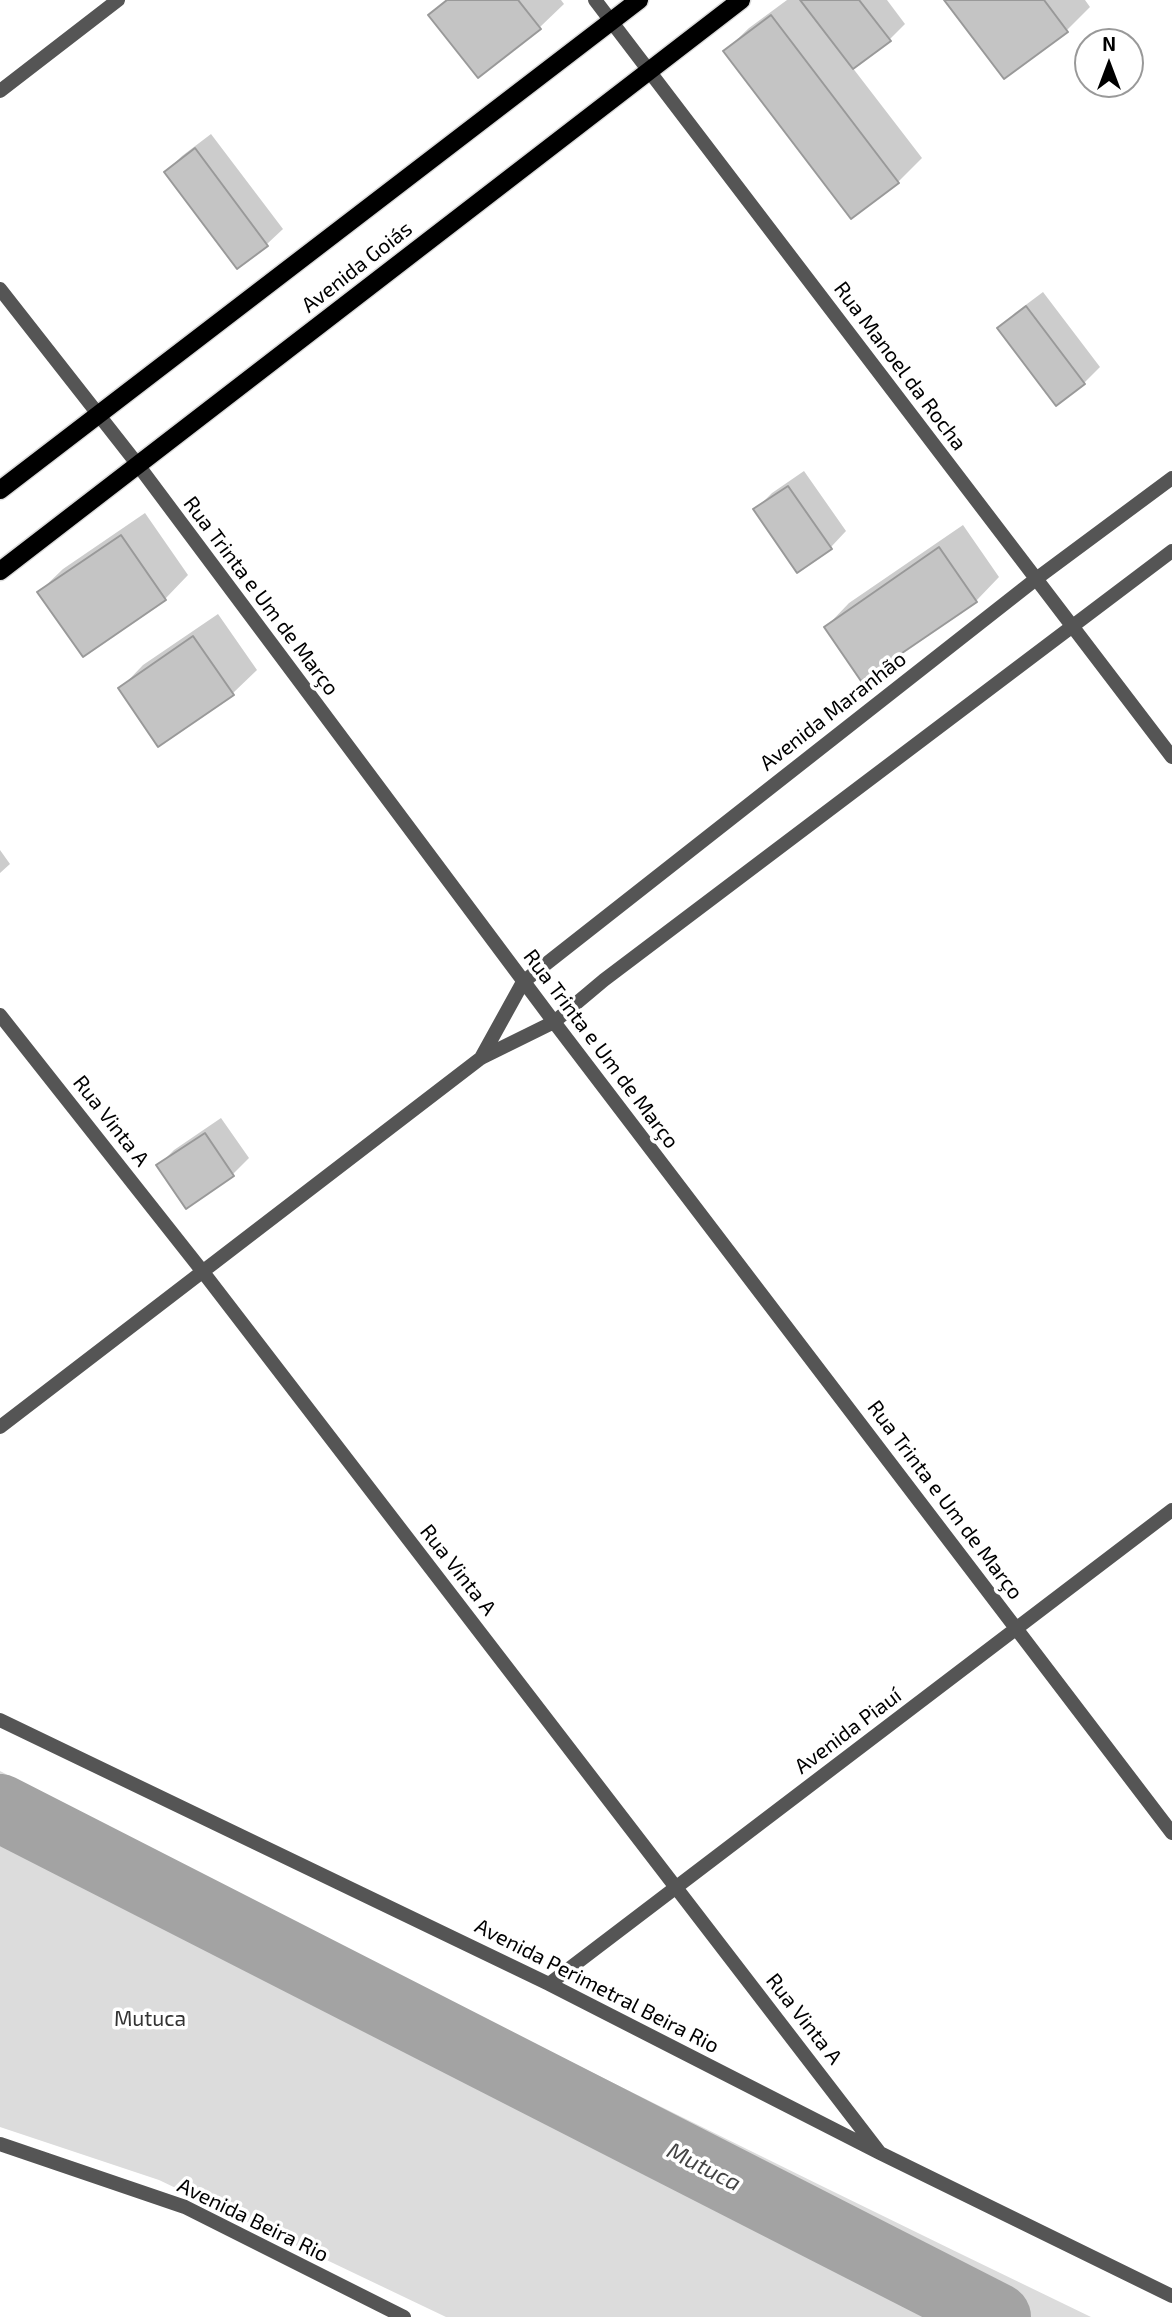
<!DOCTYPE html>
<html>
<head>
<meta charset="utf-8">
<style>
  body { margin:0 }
  #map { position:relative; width:1172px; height:2317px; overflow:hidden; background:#fff; font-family:"Exo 2",sans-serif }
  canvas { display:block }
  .north { position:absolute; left:1074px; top:28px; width:70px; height:70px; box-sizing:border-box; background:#fff; border:2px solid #999; border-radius:50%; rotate:0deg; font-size:19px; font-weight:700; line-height:28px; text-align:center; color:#000 }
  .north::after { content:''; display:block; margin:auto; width:24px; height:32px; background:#000; clip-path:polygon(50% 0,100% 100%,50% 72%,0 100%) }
</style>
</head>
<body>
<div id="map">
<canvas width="1172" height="2317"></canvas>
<div class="north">N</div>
</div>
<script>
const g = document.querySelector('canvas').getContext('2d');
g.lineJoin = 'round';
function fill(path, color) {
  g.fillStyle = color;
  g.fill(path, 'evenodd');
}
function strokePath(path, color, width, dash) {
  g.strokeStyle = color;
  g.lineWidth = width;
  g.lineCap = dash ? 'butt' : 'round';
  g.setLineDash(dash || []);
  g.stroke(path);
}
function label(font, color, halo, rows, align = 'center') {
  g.font = font + ' "Exo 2",sans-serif';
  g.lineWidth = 7;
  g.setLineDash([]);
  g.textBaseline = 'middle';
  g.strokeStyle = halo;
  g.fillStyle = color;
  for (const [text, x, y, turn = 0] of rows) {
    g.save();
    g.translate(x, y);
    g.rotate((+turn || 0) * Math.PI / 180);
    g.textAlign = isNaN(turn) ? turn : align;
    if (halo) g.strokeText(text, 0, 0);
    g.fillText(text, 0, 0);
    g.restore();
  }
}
const green = new Path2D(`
  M0 1771C360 1959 725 2140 1091 2317H446L159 2180 0 2127Z`);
const shadow = new Path2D(`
  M446 0H561L564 4 540 27 478 76 430 16Z
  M787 0H887L905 24 889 40 852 67 922 158 898 182 851 216 725 51 749 28Z
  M946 0H1085L1090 7 1067 30 1004 77Z
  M211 134 283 229 267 244 238 267 166 172 182 156Z
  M1043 292 1100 367 1084 383 1000 328 1015 313Z
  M804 471 846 531 831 547 756 509 772 493Z
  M145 513 188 575 165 599 39 592 63 569Z
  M963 525 999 577 976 601 826 627 849 603Z
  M218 614 257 670 233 693 158 744 120 689 143 665Z
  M0 850 10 864 0 873Z
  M221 1118 249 1158 233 1174 186 1206 158 1166 174 1150Z`);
const river = new Path2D(`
  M0 1808 997 2317`);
const building = new Path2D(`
  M447 0H518L541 29 478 78 428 15Z
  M800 0H859L891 41 853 69Z
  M944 0H1044L1068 32 1004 79Z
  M771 15 899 183 851 219 723 51Z
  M195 148 268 246 237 269 164 172Z
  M1026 306 1085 384 1056 406 997 328Z
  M788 486 832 549 797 573 753 509Z
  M121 535 166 600 83 657 37 592Z
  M939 547 977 602 861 681 824 627Z
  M193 636 234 695 158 747 118 688Z
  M205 1133 234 1176 186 1209 156 1165Z`);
const street = new Path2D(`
  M595 0 1172 757
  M0 91 118 0
  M0 289 138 465 554 1022 1172 1833
  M0 1015 203 1272 880 2153
  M481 1058 523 982 1036 579 1172 478
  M0 1427 481 1058 554 1022 604 980 1172 551
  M0 1720 549 1984 880 2153 1172 2296
  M549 1984 1172 1510
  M0 2144 185 2207 404 2317`);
const primary = new Path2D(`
  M0 490 639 0
  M0 571 741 0`);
const streetNames = [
  ["Avenida Goiás",357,267,-38],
  ["Rua Manoel da Rocha",900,366,53],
  ["Rua Trinta e Um de Março",261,596,53],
  ["Avenida Maranhão",833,711,-38],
  ["Rua Trinta e Um de Março",601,1049,53],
  ["Rua Vinta A",111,1121,52],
  ["Rua Trinta e Um de Março",945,1500,53],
  ["Rua Vinta A",458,1570,52],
  ["Avenida Piauí",848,1731,-37],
  ["Avenida Perimetral Beira Rio",597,1986,27],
  ["Rua Vinta A",804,2019,52],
  ["Avenida Beira Rio",253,2220,26]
];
const parkNames = [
  ["Mutuca",150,2019]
];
const waterNames = [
  ["Mutuca",704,2167,27]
];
fill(green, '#dcdcdc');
fill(shadow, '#0003');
strokePath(river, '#a3a3a3', 68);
fill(building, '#c4c4c4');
strokePath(building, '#999', 2);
strokePath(primary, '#dbdbdb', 21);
strokePath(street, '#555', 14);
strokePath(primary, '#000', 18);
label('21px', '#000', '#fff', streetNames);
label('21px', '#333', '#fff', parkNames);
label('italic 23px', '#444', '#fff', waterNames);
</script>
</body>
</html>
